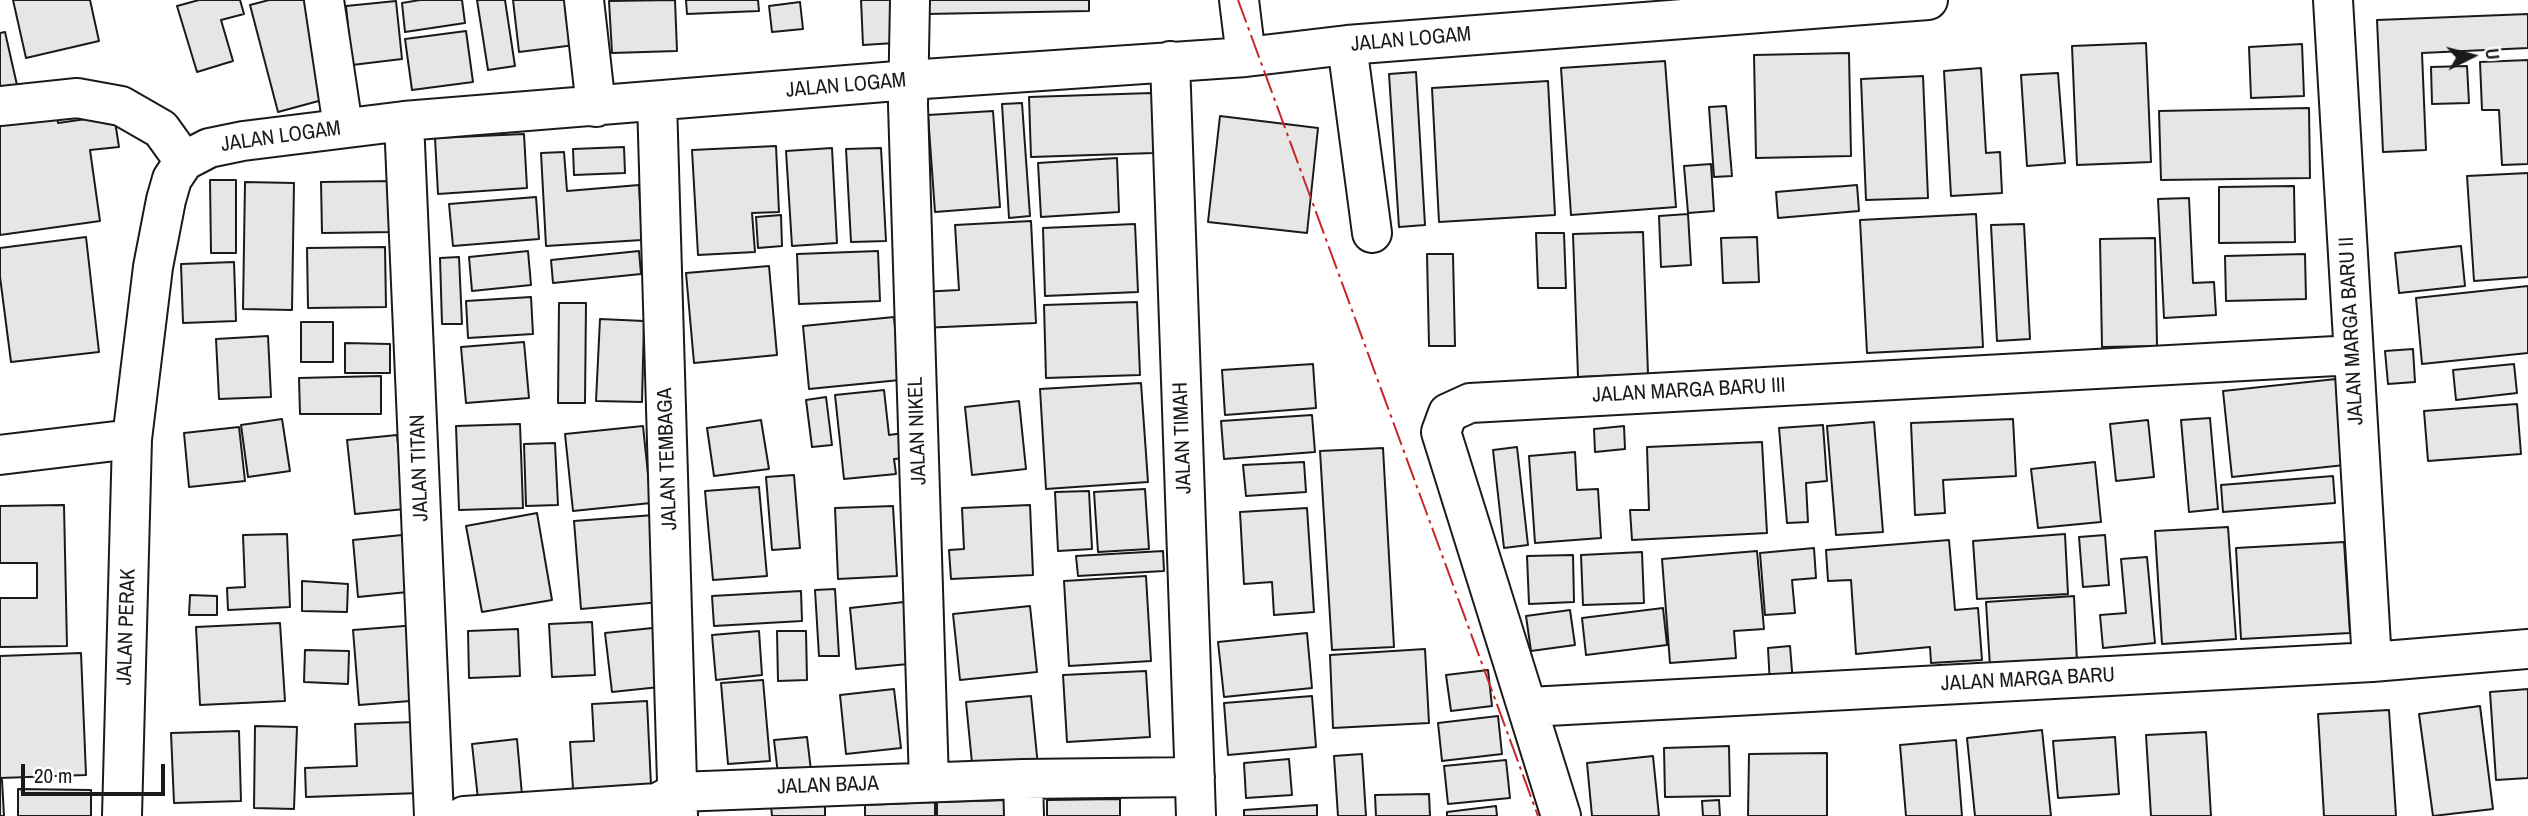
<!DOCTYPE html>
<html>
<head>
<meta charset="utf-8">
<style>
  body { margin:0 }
  #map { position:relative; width:2528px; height:816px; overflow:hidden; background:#fff; font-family:"Archivo Narrow",sans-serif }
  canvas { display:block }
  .north { position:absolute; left:2437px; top:21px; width:70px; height:70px; -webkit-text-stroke:5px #fff; paint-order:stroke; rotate:84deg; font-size:19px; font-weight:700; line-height:28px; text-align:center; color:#1a1a1a }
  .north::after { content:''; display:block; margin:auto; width:24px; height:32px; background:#1a1a1a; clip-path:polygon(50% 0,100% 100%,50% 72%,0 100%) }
  .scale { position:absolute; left:21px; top:764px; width:144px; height:32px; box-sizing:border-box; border:4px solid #1a1a1a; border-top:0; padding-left:9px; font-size:21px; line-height:24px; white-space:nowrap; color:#1a1a1a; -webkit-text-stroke:5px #fff; paint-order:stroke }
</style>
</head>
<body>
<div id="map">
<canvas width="2528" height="816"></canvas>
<div class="north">U</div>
<div class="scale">20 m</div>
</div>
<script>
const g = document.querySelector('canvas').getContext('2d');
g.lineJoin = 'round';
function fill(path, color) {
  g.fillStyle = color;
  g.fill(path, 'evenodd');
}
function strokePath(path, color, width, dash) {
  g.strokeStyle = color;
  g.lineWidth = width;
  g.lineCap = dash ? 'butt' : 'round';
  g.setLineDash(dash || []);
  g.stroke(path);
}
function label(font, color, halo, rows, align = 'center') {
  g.font = font + ' "Archivo Narrow",sans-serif';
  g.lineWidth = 5;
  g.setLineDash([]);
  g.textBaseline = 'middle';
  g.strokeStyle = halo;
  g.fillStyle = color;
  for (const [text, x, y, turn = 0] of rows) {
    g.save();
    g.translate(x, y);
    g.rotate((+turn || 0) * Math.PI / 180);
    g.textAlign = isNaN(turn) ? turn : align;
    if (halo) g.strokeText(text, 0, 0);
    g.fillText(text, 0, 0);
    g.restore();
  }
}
const building = new Path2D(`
  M13 0H90L99 41 26 58Z
  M199 0H240L244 14 221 20 233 61 197 72 177 6Z
  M269 0H312L337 96 278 112 250 5Z
  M420 0H462L465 23 405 32 402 3Z
  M477 0H505L515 66 488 70Z
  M513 0H578L583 44 519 52Z
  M675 0 677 51 612 53 609 1Z
  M686 0H758L759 11 687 14Z
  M861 0H892L895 43 863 45Z
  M926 0H1089V11L926 14Z
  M396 1 402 59 352 65 346 6Z
  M800 2 803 29 772 32 769 6Z
  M2528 14V48L2422 53 2426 150 2383 152 2377 20Z
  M466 31 473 82 412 90 405 39Z
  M5 32 17 85 0 90V33Z
  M2146 43 2151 162 2077 165 2072 46Z
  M2302 44 2304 96 2251 98 2249 47Z
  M1849 53 1851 156 1756 158 1754 55Z
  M2528 60V164L2502 165 2499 110H2482L2480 62Z
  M1665 61 1676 207 1571 215 1561 68Z
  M2467 66 2469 103 2432 104 2431 67Z
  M1981 68 1986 153 2000 152 2002 193 1951 196 1944 71Z
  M1416 72 1425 225 1399 227 1389 74Z
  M2058 73 2065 163 2027 166 2021 75Z
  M1923 76 1928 198 1866 200 1861 79Z
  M1548 81 1555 215 1439 222 1432 88Z
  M1152 93 1154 153 1031 157 1029 97Z
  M1022 103 1030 216 1009 218 1002 104Z
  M1726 106 1732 176 1714 177 1709 107Z
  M2309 108 2310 178 2161 180 2159 111Z
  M993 111 1000 207 935 212 928 115Z
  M57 112 58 123 114 115 119 147 90 150 100 221 0 235V120Z
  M1220 116 1318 128 1307 233 1208 222Z
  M524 134 527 188 438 194 435 138Z
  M776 146 779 212 752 213 755 252 698 255 692 150Z
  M624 147 625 173 574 175 573 149Z
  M832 148 837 243 792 246 786 151Z
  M881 148 886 241 851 242 846 149Z
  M564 152 567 191 639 185 642 240 546 246 541 153Z
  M1117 158 1119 212 1041 217 1038 163Z
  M1711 164 1714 211 1688 213 1684 166Z
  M2528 173V277L2474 281 2467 176Z
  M210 180H236V253H211Z
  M395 181 396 232 322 233 321 182Z
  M245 182 294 183 292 310 243 309Z
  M1857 185 1859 211 1778 218 1776 192Z
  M2294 186 2295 242 2219 243V187Z
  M536 197 539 239 453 246 449 204Z
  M2189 198 2193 283 2214 282 2216 315 2164 318 2158 199Z
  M1688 214 1691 265 1661 267 1659 216Z
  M1976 214 1983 347 1867 353 1860 220Z
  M781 215 782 246 758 248 756 217Z
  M1031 221 1036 323 921 328 920 292 959 290 955 225Z
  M1135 224 1138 292 1045 296 1043 228Z
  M2024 224 2030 339 1997 341 1991 225Z
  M1643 232 1648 374 1578 377 1573 234Z
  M1536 233H1564L1566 288H1538Z
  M86 237 99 352 11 362 0 277V248Z
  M1757 237 1759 282 1723 283 1721 238Z
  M2155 238 2157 346 2102 347 2100 239Z
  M2461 246 2465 286 2399 293 2395 253Z
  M385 247 386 307 308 308 307 248Z
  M528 251 531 285 472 291 469 257Z
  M639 251 641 274 553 283 551 260Z
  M878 251 880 301 799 304 797 254Z
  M1427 254H1453L1455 346H1429Z
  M2305 254 2306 299 2226 301 2225 256Z
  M459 257 462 324H442L440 258Z
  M234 262 236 321 183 323 181 264Z
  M769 266 777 355 694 363 686 273Z
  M2528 286V353L2422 364 2416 298Z
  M531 297 533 334 468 338 466 301Z
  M1137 302 1140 375 1046 378 1044 305Z
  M559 303H586L585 403H558Z
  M894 317 900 380 809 389 803 326Z
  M600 319 644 321 642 402 596 401Z
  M301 322H333V362H301Z
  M268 336 271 397 219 399 216 339Z
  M524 342 529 398 466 403 461 347Z
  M345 343 390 344V373H345Z
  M2413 349 2415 382 2388 384 2385 351Z
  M1313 364 1316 408 1225 415 1222 370Z
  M2514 364 2517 393 2456 400 2453 370Z
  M381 376V414H300L299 378Z
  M2336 379 2345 465 2232 477 2223 391Z
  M1141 383 1148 482 1046 489 1040 389Z
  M884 390 889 435 903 433 906 458 894 459 896 474 844 479 835 395Z
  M826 397 832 445 812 447 806 400Z
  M1019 401 1026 469 972 475 965 407Z
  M2517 404 2521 454 2428 461 2424 411Z
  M1312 415 1315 452 1224 459 1221 421Z
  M2210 418 2218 509 2189 512 2181 420Z
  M282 419 290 471 248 477 241 425Z
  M2013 419 2016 476 1943 480 1945 513 1915 515 1911 423Z
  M761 420 769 469 714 476 707 428Z
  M2148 420 2154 477 2116 481 2110 424Z
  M1874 422 1883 532 1836 535 1827 426Z
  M520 424 523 508 459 510 456 426Z
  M1823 425 1827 481 1806 483 1808 522 1787 523 1779 428Z
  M643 426 651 503 573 511 565 434Z
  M1624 426 1625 449 1595 452 1594 429Z
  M239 427 245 481 189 487 184 433Z
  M397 435 405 509 355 514 347 440Z
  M1762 442 1767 533 1632 540 1630 510H1649L1647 447Z
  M555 443 558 505 526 506 524 444Z
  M1517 447 1528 545 1504 548 1493 450Z
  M1383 448 1394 647 1332 650 1320 451Z
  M1575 452 1577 490 1598 489 1601 538 1535 543 1529 456Z
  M1304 462 1306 492 1246 496 1243 465Z
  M2095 462 2101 522 2038 528 2031 469Z
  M794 475 800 548 772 550 766 477Z
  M2333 476 2335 503 2223 512 2221 485Z
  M759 487 767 576 713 580 705 491Z
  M1145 489 1149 549 1098 552 1094 492Z
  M1089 491 1092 549 1058 551 1055 492Z
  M64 505 67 646 0 647V598H37V563H0V506Z
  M1030 505 1033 575 951 579 949 550 964 549 962 508Z
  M893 506 897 576 838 579 835 508Z
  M1307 508 1314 612 1274 615 1272 582 1244 584 1240 512Z
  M537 513 552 600 482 612 466 526Z
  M654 515 661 602 581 609 574 521Z
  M2228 527 2236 639 2162 644 2155 531Z
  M287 534 290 607 228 610 227 588 245 587 243 535Z
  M2065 534 2068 594 1977 599 1973 541Z
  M402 535 408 592 358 597 353 540Z
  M2105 535 2109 585 2083 587 2079 537Z
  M1949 540 1955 610 1978 608 1982 660 1931 663 1930 647 1856 654 1851 580 1828 581 1826 550Z
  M2344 542 2350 633 2241 639 2236 548Z
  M1814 548 1816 578 1792 580 1795 613 1765 615 1760 553Z
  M1163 551 1164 571 1078 576 1076 556Z
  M1757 551 1764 629 1734 631 1736 658 1670 663 1662 559Z
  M1642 552 1644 603 1583 605 1581 555Z
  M1573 555 1574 602 1529 604 1527 556Z
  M2147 557 2155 643 2103 648 2100 615 2126 613 2121 559Z
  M1146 576 1151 661 1069 666 1064 581Z
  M302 581 348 584 347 612 302 611Z
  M835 589 839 656H819L815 590Z
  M801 591 802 621 714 626 712 596Z
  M190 595 217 596V615H189Z
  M2074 596 2077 662 1990 667 1986 602Z
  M913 601 919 663 856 669 850 608Z
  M1030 606 1037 672 960 680 953 614Z
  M1663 608 1667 645 1586 655 1582 618Z
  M1570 610 1575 645 1531 651 1526 616Z
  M592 622 595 675 552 677 549 624Z
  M280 623 285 701 200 705 196 627Z
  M417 625 423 700 359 705 353 630Z
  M662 627 669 686 612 692 605 633Z
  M518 629 520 676 469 678 468 631Z
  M759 631 762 675 716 680 712 635Z
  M777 631H806L807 680 778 681Z
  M1307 633 1312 688 1224 697 1218 642Z
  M1790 646 1793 683 1770 685 1768 648Z
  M1425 649 1429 723 1333 728 1330 655Z
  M305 650 349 651 348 684 304 682Z
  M81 653 86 775 0 778V656Z
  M1488 670 1492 706 1451 711 1446 675Z
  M1146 671 1150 737 1067 742 1063 675Z
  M763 680 770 761 728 764 721 683Z
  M894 689 901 748 846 754 840 695Z
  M2528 689V778L2496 780 2490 692Z
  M1031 696 1038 766 973 773 966 702Z
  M1312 696 1316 747 1228 755 1224 703Z
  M647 701 651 785 573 789 570 742 594 741 592 704Z
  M2480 706 2493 809 2433 816 2419 714Z
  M2389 710 2396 816H2324L2318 714Z
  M1498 716 1502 754 1442 761 1438 723Z
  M416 722 420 793 306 797 305 768 357 766 355 724Z
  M255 726 297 727 294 809 254 808Z
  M2042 730 2051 816H1975L1967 738Z
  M239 731 241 801 174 803 171 733Z
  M2206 732 2211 816H2151L2146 735Z
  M807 737 812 779 779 783 774 740Z
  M2115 737 2119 794 2058 798 2053 741Z
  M517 739 522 795 478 799 472 744Z
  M1956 740 1962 816H1906L1900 745Z
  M1729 746 1730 796 1665 797 1664 748Z
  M1827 753V816H1748L1749 754Z
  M1362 754 1366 816H1338L1334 756Z
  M1653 756 1659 816H1592L1587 763Z
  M1289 759 1292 795 1246 798 1244 763Z
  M1506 760 1510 798 1448 804 1444 766Z
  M0 780H2L4 816H0Z
  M18 789 91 790V816H18Z
  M1429 794 1430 816H1376L1375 795Z
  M1120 799V816H1047V800Z
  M1009 800V816H937V802Z
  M1719 800 1720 816H1703L1702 801Z
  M935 802V816H865V805Z
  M825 804V816H772L771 805Z
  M1317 805V816H1244V810Z
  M1496 806 1497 816H1447V812Z`);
const minor = new Path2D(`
  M324 0 343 127
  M584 0 596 107
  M910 0 908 105 929 782
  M1239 0 1246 57
  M2333 0 2372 662
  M1347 45 1372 233
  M1170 61 1196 816
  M657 101 678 816
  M0 106 77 98 121 106 161 129 184 161
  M404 121 434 816
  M0 455 132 439 153 267 166 200 172 179 184 161 209 148 243 141 404 121 909 80 1246 57 1347 45 1928 0
  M1529 707 2372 662 2528 649
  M1023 779 1024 816
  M122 816 132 439
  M464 816 657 803 678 792 1023 779 1195 777
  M1561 816 1441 432 1448 413 1470 403 2354 355`);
const power = new Path2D(`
  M1238 0 1538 816`);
const streetNames = [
  ["JALAN LOGAM",1411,40,-5],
  ["JALAN LOGAM",846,86,-5],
  ["JALAN LOGAM",281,137,-8],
  ["JALAN MARGA BARU II",2352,331,-93],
  ["JALAN MARGA BARU III",1689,391,-3],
  ["JALAN NIKEL",918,431,-92],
  ["JALAN TIMAH",1183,438,-92],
  ["JALAN TEMBAGA",668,459,-92],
  ["JALAN TITAN",420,468,-92],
  ["JALAN PERAK",127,627,-88],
  ["JALAN MARGA BARU",2028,680,-3],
  ["JALAN BAJA",828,786,-2]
];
fill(building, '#e6e6e6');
strokePath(building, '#1a1a1a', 2);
strokePath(minor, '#1a1a1a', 42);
strokePath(minor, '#fff', 38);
strokePath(power, '#c62828', 2, [24, 5, 3.5, 5]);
label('21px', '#1a1a1a', '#fff', streetNames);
</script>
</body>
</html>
